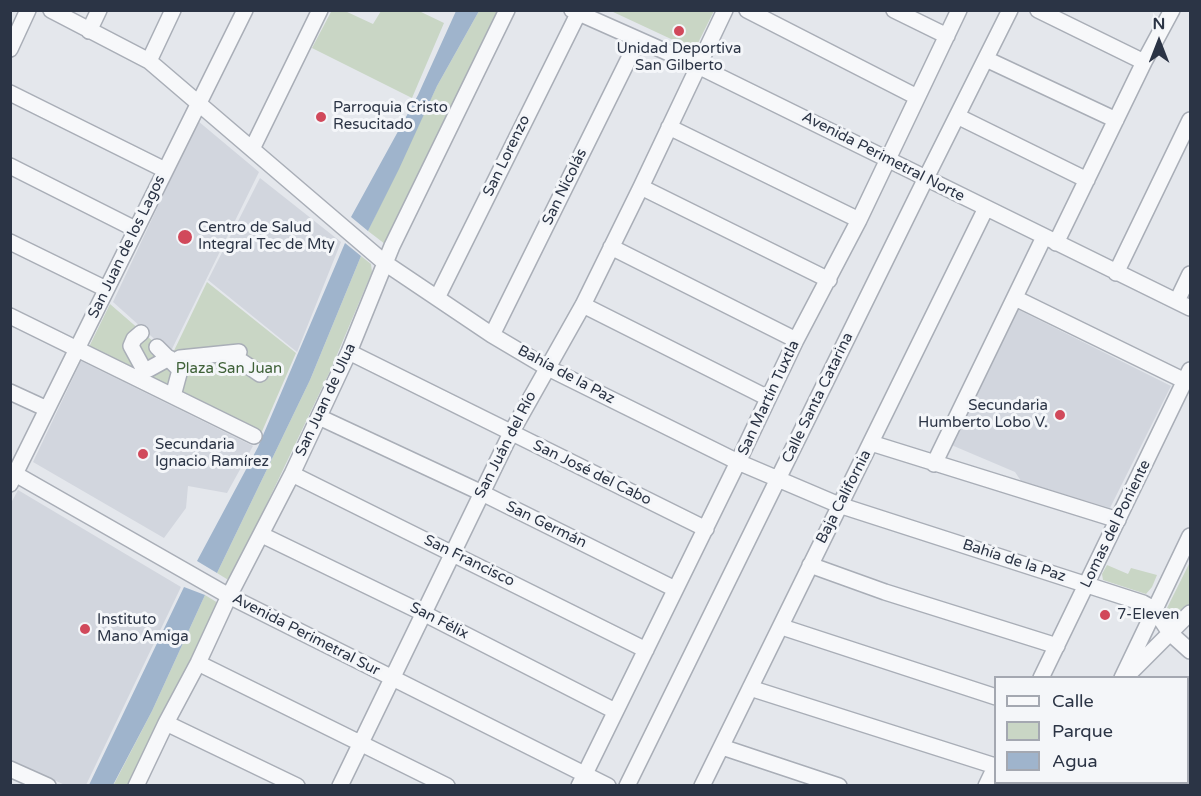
<!DOCTYPE html>
<html>
<head>
<meta charset="utf-8">
<style>
  body { margin:0 }
  #map { position:relative; width:1201px; height:796px; overflow:hidden; background:#e4e7ec; font-family:"Varela Round",sans-serif }
  canvas { display:block }
  .frame { position:absolute; inset:0; border:12px solid #2b3445; pointer-events:none }
  .legend { position:absolute; left:994px; top:676px; width:195px; height:108px; box-sizing:border-box; background:#f4f6f9; border:2px solid #a4a8b1; margin:0; padding:8px 10px; list-style:none; font-size:18px; color:#2b3445 }
  .legend li { display:flex; align-items:center; gap:12px; height:30px }
  .legend b { width:30px; border:2px solid #a4a8b1 }
  .north { position:absolute; left:1129px; top:12px; width:60px; height:60px; -webkit-text-stroke:4px #f4f6f9; paint-order:stroke; rotate:0deg; font-size:16px; font-weight:700; line-height:24px; text-align:center; color:#2b3445 }
  .north::after { content:''; display:block; margin:auto; width:21px; height:27px; background:#2b3445; clip-path:polygon(50% 0,100% 100%,50% 72%,0 100%) }
</style>
</head>
<body>
<div id="map">
<canvas width="1201" height="796"></canvas>
<div class="frame"></div>
<ul class="legend">
<li><b style="height:8px;background:#f7f8fa"></b>Calle</li>
<li><b style="height:16px;background:#c9d6c5"></b>Parque</li>
<li><b style="height:16px;background:#9fb4cc"></b>Agua</li>
</ul>
<div class="north">N</div>
</div>
<script>
const g = document.querySelector('canvas').getContext('2d');
g.lineJoin = 'round';
function fill(path, color) {
  g.fillStyle = color;
  g.fill(path, 'evenodd');
}
function strokePath(path, color, width, dash) {
  g.strokeStyle = color;
  g.lineWidth = width;
  g.lineCap = dash ? 'butt' : 'round';
  g.setLineDash(dash || []);
  g.stroke(path);
}
function label(font, color, halo, rows, align = 'center') {
  g.font = font + ' "Varela Round",sans-serif';
  g.lineWidth = 6;
  g.setLineDash([]);
  g.textBaseline = 'middle';
  g.strokeStyle = halo;
  g.fillStyle = color;
  for (const [text, x, y, turn = 0] of rows) {
    g.save();
    g.translate(x, y);
    g.rotate((+turn || 0) * Math.PI / 180);
    g.textAlign = isNaN(turn) ? turn : align;
    if (halo) g.strokeText(text, 0, 0);
    g.fillText(text, 0, 0);
    g.restore();
  }
}
const built = new Path2D(`
  M198 121 259 172 170 353 113 302Z
  M260 178 341 242 297 352 208 280Z
  M1017 309 1171 386 1110 508 1021 481 1015 472 949 444Z
  M81 361 253 446 227 493 188 486 186 508 164 538 33 462Z
  M18 490 181 587 86 785H65L11 761 10 505Z`);
const green = new Path2D(`
  M332 10 345 11 373 24 381 11H419L444 23 412 98 312 48Z
  M479 11H499L385 244 368 231 437 86Z
  M611 11 714 10V11L698 43 686 46Z
  M361 256 371 264 372 272 331 369 230 581 217 573 310 380Z
  M207 282 296 353 257 443 84 357 110 304 171 357Z
  M1190 562V606L1175 624 1164 614Z
  M1107 565 1128 574 1131 568 1157 575 1152 587 1146 594 1103 580 1102 574Z
  M205 595 218 603 131 785 113 786 152 711Z`);
const water = new Path2D(`
  M456 11H479L437 86 399 169 368 231 351 217 418 95Z
  M345 243 361 256 310 380 217 573 197 561 258 447Z
  M184 587 205 595 152 711 113 785H89Z`);
const minor = new Path2D(`
  M51 10 149 61 385 263 492 335 546 367 738 462 839 505 1143 603 1154 609 1170 633 1190 651
  M572 10 698 66 1190 308
  M747 10 917 97
  M894 10 947 36
  M1038 10 1144 62
  M89 31 99 10
  M10 49 28 10
  M986 59 1116 120
  M149 61 173 10
  M10 93 165 170
  M957 116 1087 180
  M669 127 859 220
  M252 149 320 10
  M10 166 135 229
  M641 187 829 280
  M10 242 106 289
  M1056 243 1144 62 1172 10
  M611 247 796 340
  M1116 273 1190 120
  M437 298 578 14
  M1015 298 1185 381
  M1177 301 1190 274
  M583 305 768 398
  M10 316 254 436
  M141 333 134 339 131 346 143 368 149 369 169 358
  M492 335 638 40
  M157 347 180 370 173 396
  M349 352 706 529
  M229 353 260 374
  M173 362 180 358 239 352
  M10 392 47 409
  M319 417 482 493 675 589
  M871 443 1118 520
  M934 464 1044 237
  M10 471 229 596 608 786
  M292 474 646 650
  M10 484 245 10
  M262 535 423 613 615 711
  M810 565 885 592 1057 646
  M782 627 996 697
  M198 663 447 786
  M1127 676 1190 613
  M1041 678 1190 370
  M1122 678 1190 536
  M750 688 995 766
  M166 723 297 786
  M1188 737 1190 734
  M722 747 839 786
  M10 769 48 786
  M136 786 166 723 198 663 229 596 292 474 349 352 392 246 507 10
  M340 786 511 433 583 305 641 187 725 10
  M579 786 738 462 796 340 859 220 959 10
  M627 786 926 178 1010 10
  M702 786 986 208
  M986 786 996 765
  M1067 786 1068 782
  M1159 786 1160 782`);
const markers = [
  [679,31,6,"#d1495b"],
  [321,117,6,"#d1495b"],
  [185,237,8,"#d1495b"],
  [1060,415,6,"#d1495b"],
  [143,454,6,"#d1495b"],
  [1105,615,6,"#d1495b"],
  [85,629,6,"#d1495b"]
];
const poiNames = [
  ["Unidad Deportiva",679,49,"center"],
  ["San Gilberto",679,66,"center"],
  ["Parroquia Cristo",333,108],
  ["Resucitado",333,125],
  ["Centro de Salud",198,228],
  ["Integral Tec de Mty",198,245],
  ["Secundaria",1048,406,"right"],
  ["Humberto Lobo V.",1048,423,"right"],
  ["Secundaria",155,445],
  ["Ignacio Ramírez",155,462],
  ["7-Eleven",1117,615],
  ["Instituto",97,620],
  ["Mano Amiga",97,637]
];
const streetNames = [
  ["San Lorenzo",507,156,-64],
  ["Avenida Perimetral Norte",883,157,27],
  ["San Nicolás",565,187,-64],
  ["San Juan de los Lagos",127,247,-64],
  ["Bahía de la Paz",566,375,28],
  ["San Martín Tuxtla",769,398,-65],
  ["Calle Santa Catarina",818,398,-64],
  ["San Juan de Ulua",326,400,-65],
  ["San Juán del Río",506,445,-63],
  ["San José del Cabo",592,473,26],
  ["Baja California",844,497,-63],
  ["Lomas del Poniente",1116,524,-64],
  ["San Germán",546,525,26],
  ["San Francisco",469,561,26],
  ["Bahía de la Paz",1014,561,18],
  ["San Félix",439,621,27],
  ["Avenida Perimetral Sur",306,635,27]
];
const parkNames = [
  ["Plaza San Juan",229,369]
];
fill(built, '#d2d6de');
fill(green, '#c9d6c5');
fill(water, '#9fb4cc');
strokePath(minor, '#a9aeb7', 18);
strokePath(minor, '#f7f8fa', 15);
for (const [x, y, r, color] of markers) {
  const dot = new Path2D();
  dot.arc(x, y, r, 0, 2 * Math.PI);
  g.fillStyle = color;
  g.fill(dot);
  strokePath(dot, '#f4f6f9', 2);
}
label('15px', '#2b3445', '#f4f6f9', poiNames, 'left');
label('15px', '#2b3445', '#f4f6f9', streetNames);
label('15px', '#3f6138', '#f4f6f9', parkNames);
</script>
</body>
</html>
